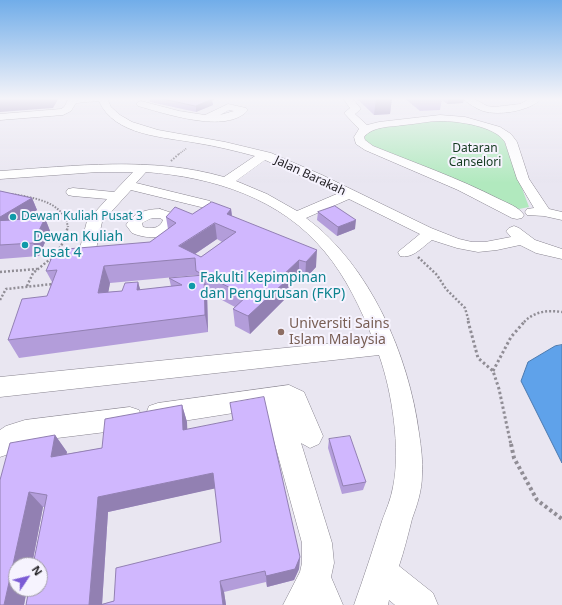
<!DOCTYPE html>
<html>
<head>
<meta charset="utf-8">
<style>
  body { margin:0 }
  #map { position:relative; width:562px; height:605px; overflow:hidden; background:#e9e6f1; font-family:"Noto Sans",sans-serif }
  canvas { display:block }
  .north { position:absolute; left:8px; top:557px; width:40px; height:40px; box-sizing:border-box; background:#f6f3fe; border:1px solid #a09da6; border-radius:50%; rotate:55deg; font-size:11px; font-weight:700; line-height:16px; text-align:center; color:#1f1d21 }
  .north::after { content:''; display:block; margin:auto; width:14px; height:18px; background:#7b5bd5; clip-path:polygon(50% 0,100% 100%,50% 72%,0 100%) }
</style>
</head>
<body>
<div id="map">
<canvas width="562" height="605"></canvas>
<div class="north">N</div>
</div>
<script>
const g = document.querySelector('canvas').getContext('2d');
g.lineJoin = 'round';
function fill(path, color) {
  g.fillStyle = color;
  g.fill(path, 'evenodd');
}
function strokePath(path, color, width, dash) {
  g.strokeStyle = color;
  g.lineWidth = width;
  g.lineCap = dash ? 'butt' : 'round';
  g.setLineDash(dash || []);
  g.stroke(path);
}
function label(font, color, halo, rows, align = 'center') {
  g.font = font + ' "Noto Sans",sans-serif';
  g.lineWidth = 4;
  g.setLineDash([]);
  g.textBaseline = 'middle';
  g.strokeStyle = halo;
  g.fillStyle = color;
  for (const [text, x, y, turn = 0] of rows) {
    g.save();
    g.translate(x, y);
    g.rotate((+turn || 0) * Math.PI / 180);
    g.textAlign = isNaN(turn) ? turn : align;
    if (halo) g.strokeText(text, 0, 0);
    g.fillText(text, 0, 0);
    g.restore();
  }
}
const green = new Path2D(`
  M453 119 487 126 503 138 529 207 519 209 511 207 377 149C370 145 363 142 365 133L377 126Z`);
const water = new Path2D(`
  M562 345V463L521 381 528 362 555 346Z`);
const pathFar4 = new Path2D(`
  M179 154 187 148`);
const pathFar3 = new Path2D(`
  M171 161 180 153
  M12 194C34 198 63 201 68 227`);
const pathFar2 = new Path2D(`
  M57 252 64 241 68 226
  M418 257 437 275 446 289 465 308 469 322
  M0 272 37 269
  M27 286 33 273 54 256
  M0 300 6 289 53 284
  M524 322C535 311 548 310 562 312`);
const pathFar1 = new Path2D(`
  M468 321 478 358 493 371 499 389 511 445
  M493 371 511 337 525 321`);
const path = new Path2D(`
  M511 444 514 458 537 500 562 519`);
const minor = new Path2D(`
  M69 98H107L111 107 120 115 132 122 158 130 225 142 271 153 322 175 431 228 459 239 472 242H485L511 237 506 231 509 228 514 226 519 228 535 240 562 249V259L536 253 520 245 497 250 478 252 457 248 432 240C422 247 413 259 400 256L398 252 420 234 349 199 306 218C370 265 409 356 419 433 421 447 423 461 422 475 422 491 417 505 412 519 408 535 404 551 399 566L433 593 438 605H395L389 600 388 605H354C364 577 373 549 382 521 386 510 391 499 393 487 401 450 392 391 379 355L0 397V377L373 339C361 309 346 277 325 252 281 198 213 177 146 172L136 183 210 201 212 204 210 207 205 208 131 190 102 222 96 249H113L115 253 113 257C102 259 86 262 79 252L87 221 107 199 73 196 68 195 66 192 68 189 73 188 114 192 133 172H98L0 179V171C75 166 151 156 224 177L255 156C236 151 216 146 197 143 165 137 114 136 99 101L76 103 71 111 63 115 0 120V114L61 109 64 107ZM265 160 339 193 297 211 267 194 236 181Z
  M346 98H352L361 109 355 114 367 125 379 122 440 115 465 117 500 127 511 134 517 142 529 179 549 209 562 212V220L544 216 527 215 525 212 527 209 534 208 517 179 505 142C495 126 458 121 440 121 428 121 416 124 404 125 390 127 373 126 364 137L365 140 373 146C415 163 458 178 499 199 507 203 519 207 524 215L522 218 517 219 512 218 458 190 365 150 356 144 354 137 359 129 344 113 350 108 344 100Z
  M462 98H473L487 106 494 107 520 104 531 98H542C531 111 499 116 483 111 477 109 467 103 462 98Z
  M141 101 179 111 205 115 228 104 246 108 248 110C227 135 164 113 138 106L136 104 138 102ZM229 110 234 111 220 115Z
  M160 209 172 213 178 220C172 240 148 240 132 233L126 225C133 213 146 209 160 209ZM152 218H160L163 220C160 229 151 229 143 227L142 223Z
  M289 385 304 392 323 436 319 444 310 448 301 443 332 543 334 563 331 577 343 605H283L300 572 302 563V543L265 408 158 425 149 422 146 414 149 406 158 403Z
  M130 407 139 410 142 418 139 426 130 429 25 442 9 454 0 457V430L6 426 25 420Z`);
const wall = new Path2D(`
  M150 98H216V99L212 100 213 105 196 112 150 102Z
  M356 98H392L390 114 374 115Z
  M404 98H464L463 103 447 104 442 100 440 110 420 111Z
  M0 191 32 198 37 210 22 220 45 218 50 231 39 256 0 259Z
  M231 209 232 216 316 267 305 279 299 278 287 289V297L250 334 235 326 233 309 235 307 207 292 208 332 19 358 8 340 47 296 52 282 46 271 150 242 168 229 166 217ZM217 239 222 242 201 257 195 254ZM197 275V276L169 278 171 286 140 290 138 282 122 291 108 292 110 283Z
  M318 212 355 229 337 236 317 220Z
  M182 405 187 422V429L300 557 299 569 294 580 267 587 266 582 224 592 226 605H26L45 507H43L24 605H0V480L55 435 67 452 66 454 102 448ZM215 488 221 542 114 601 102 604 108 512Z
  M329 439 366 482 363 490 342 494 328 448Z`);
const shadedWall = new Path2D(`
  M26 98H59L53 108 0 112V100Z
  M205 98H216V99L212 100 213 105 196 112V106Z
  M376 98H392L390 114 374 115Z
  M449 98H464L463 103 447 104Z
  M32 198 37 210 3 232 0 226V217Z
  M231 209 233 225 227 214Z
  M45 218 50 231 39 256 33 243Z
  M356 220 355 229 337 236 338 227Z
  M215 223 217 239 189 258 179 246Z
  M317 250 316 267 305 279 306 262Z
  M299 260V278L287 289V297L250 334 248 316 282 276Z
  M104 266 110 283 105 311 98 293Z
  M204 275 207 292 208 332 205 315Z
  M138 282 143 299 137 290Z
  M182 405 187 422 188 446 183 430Z
  M55 435 67 452 63 473 51 457Z
  M213 473 217 488 108 512 102 605H89L98 497Z
  M29 492 43 507 32 565H16V589H27L24 605H4Z
  M300 557 299 569 294 580 267 587 266 576Z
  M220 581 224 592 226 605H223Z`);
const building = new Path2D(`
  M0 98H26L0 100Z
  M159 98H209L212 99 196 106Z
  M0 191 32 198 0 217Z
  M212 202 231 209 227 214 317 250 306 262 299 260 282 276 287 280 248 316 233 309 247 296 196 271 195 258 104 266 98 293 122 291 125 283 138 282 137 290 182 285 169 278 204 275 205 315 8 340 22 299 47 296 57 270 46 271 55 250 150 242 176 223 166 217 175 207 192 214ZM215 223 236 232 201 257 179 246Z
  M335 206 356 220 338 227 318 212Z
  M45 218 33 243 0 245V221Z
  M264 397 300 557 295 569 266 576 265 571 220 581 223 605H100L114 601 116 568 221 542 213 473 98 497 89 605H26L29 589H40V565H33L47 495 29 492 4 605H0V480L10 443 55 435 51 457 102 448 105 419 182 405 183 430 233 420 230 403Z
  M350 436 366 482 343 486 329 439Z`);
const markers = [
  [13,217,4,"#0f9aa8"],
  [25,245,4,"#0f9aa8"],
  [192,286,4,"#0f9aa8"],
  [281,332,4,"#8d6e63"]
];
const farParknames = [
  ["Dataran",475,149],
  ["Canselori",475,163]
];
const farStreetnames = [
  ["Jalan Barakah",310,176,25]
];
const farCulturenames = [
  ["Dewan Kuliah Pusat 3",21,217]
];
const cultureNames = [
  ["Dewan Kuliah",33,237],
  ["Pusat 4",33,253],
  ["Fakulti Kepimpinan",200,278],
  ["dan Pengurusan (FKP)",200,294]
];
const educationNames = [
  ["Universiti Sains",289,324],
  ["Islam Malaysia",289,340]
];
fill(green, '#b1e9be');
fill(water, '#5fa2ea');
strokePath(water, '#4c7aae', 1);
strokePath(minor, '#898590', 1);
strokePath(pathFar4, '#908d95', 1.5, [1, 1]);
strokePath(pathFar3, '#908d95', 2, [1.5, 1.5]);
strokePath(pathFar2, '#908d95', 2.5, [2, 2]);
strokePath(pathFar1, '#908d95', 3, [2.5, 2.5]);
strokePath(path, '#908d95', 4, [3, 3]);
fill(minor, '#fff');
fill(wall, '#b39dda');
fill(shadedWall, '#9280b2');
fill(building, '#d0b7fe');
strokePath(building, '#9280b2', 1);
const sky = g.createLinearGradient(0, 0, 0, 183);
sky.addColorStop(0, '#71ade9');
sky.addColorStop(0.54, '#f5f4f9');
sky.addColorStop(1, '#f5f4f900');
g.fillStyle = sky;
g.fillRect(0, 0, 562, 183);
for (const [x, y, r, color] of markers) {
  const dot = new Path2D();
  dot.arc(x, y, r, 0, 2 * Math.PI);
  g.fillStyle = color;
  g.fill(dot);
  strokePath(dot, '#f6f3fe', 1.5);
}
label('12px', '#143a20', '#f6f3fe', farParknames);
label('12px', '#1f1d21', '#f6f3fe', farStreetnames);
label('12px', '#0d838f', '#f6f3fe', farCulturenames, 'left');
label('14px', '#0d838f', '#f6f3fe', cultureNames, 'left');
label('14px', '#785e54', '#f6f3fe', educationNames, 'left');
</script>
</body>
</html>
